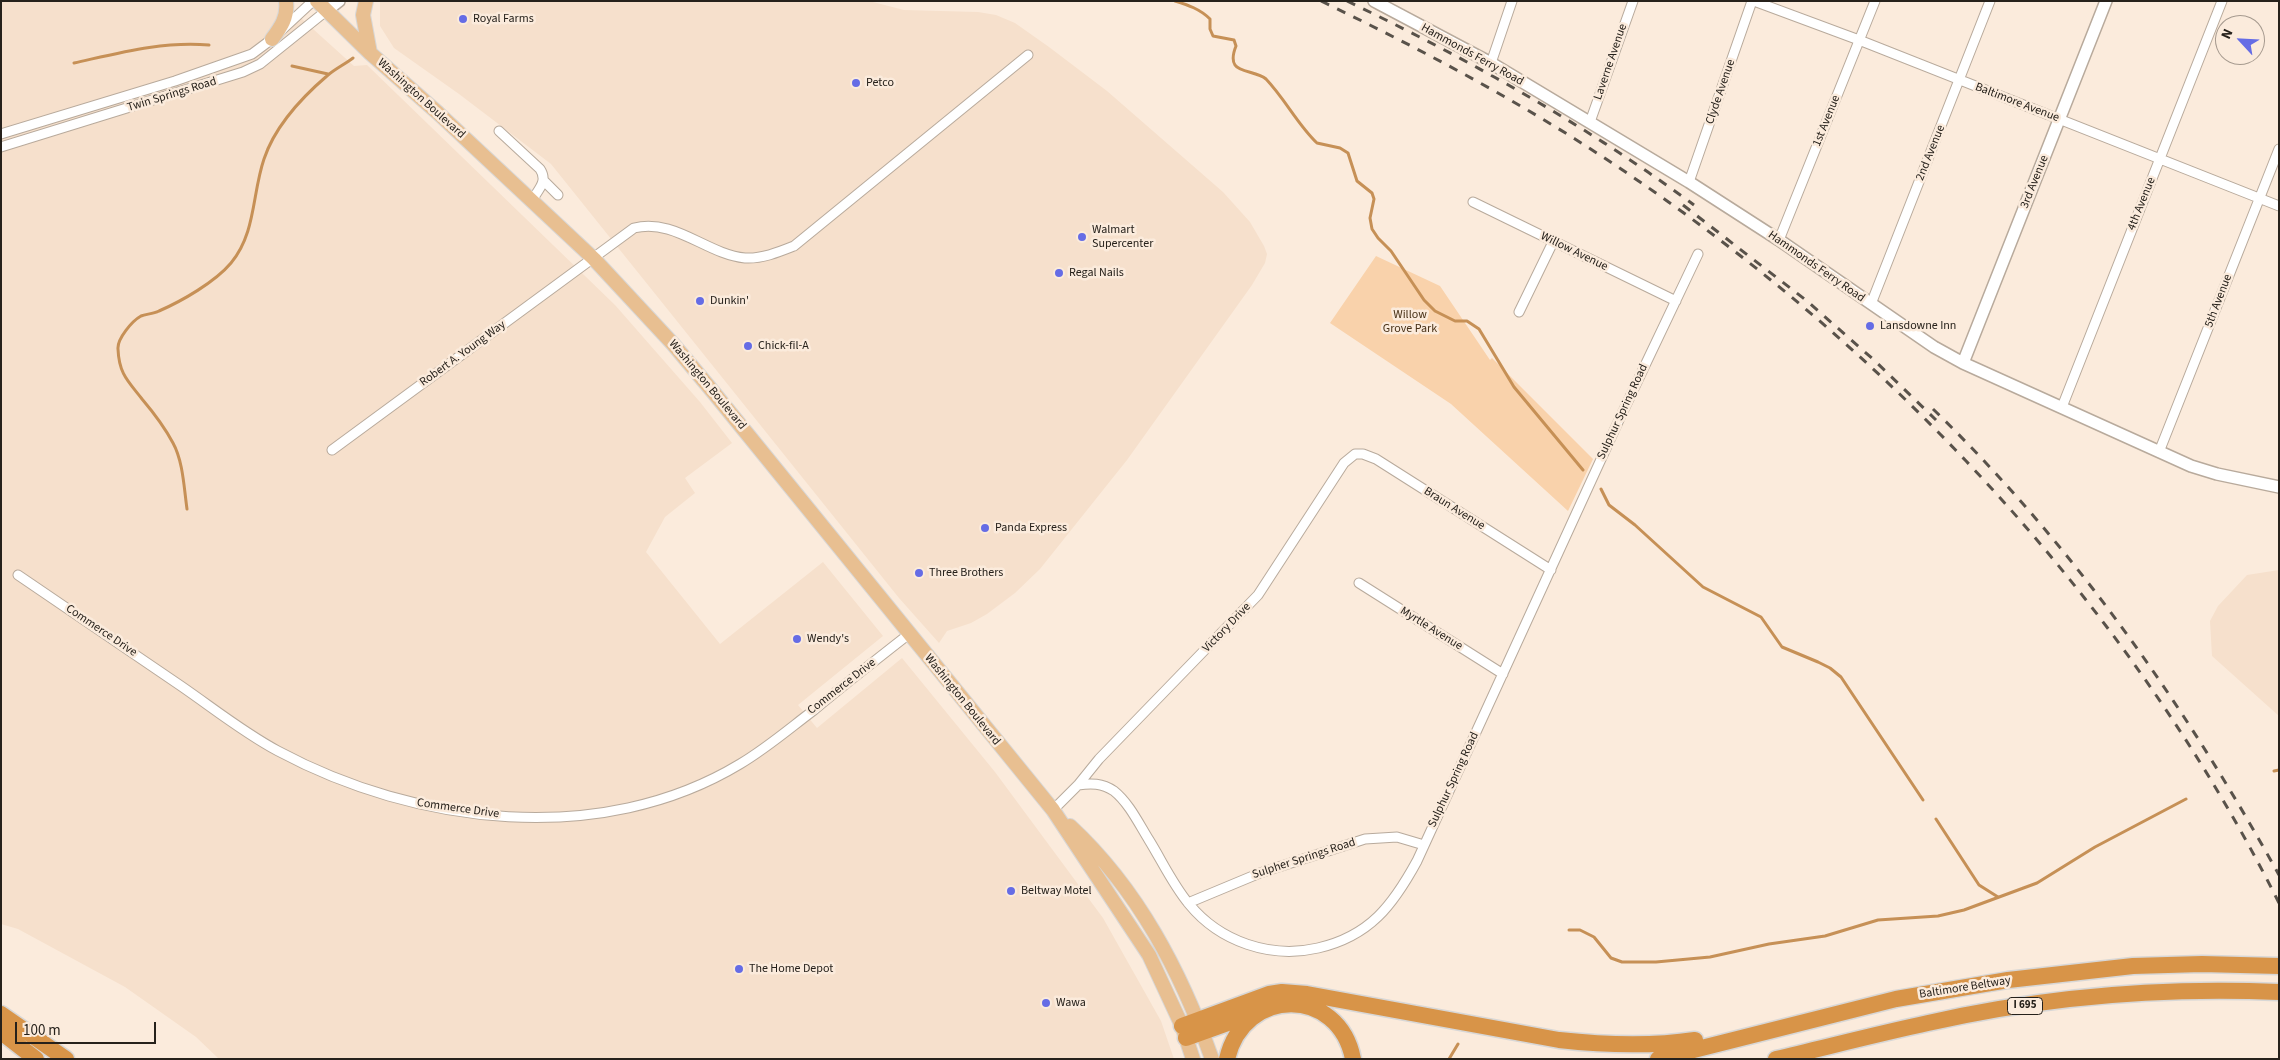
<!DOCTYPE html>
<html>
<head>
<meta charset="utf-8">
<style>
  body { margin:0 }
  #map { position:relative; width:2280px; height:1060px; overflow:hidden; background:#fbebdc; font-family:"Source Sans 3",sans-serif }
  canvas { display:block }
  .frame { position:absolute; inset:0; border:2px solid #26211b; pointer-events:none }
  .north { position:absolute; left:2215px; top:15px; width:50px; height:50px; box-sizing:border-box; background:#fbebdc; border:1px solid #a69a8f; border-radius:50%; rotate:295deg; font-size:14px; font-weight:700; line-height:20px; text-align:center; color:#26211b }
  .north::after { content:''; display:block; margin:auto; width:18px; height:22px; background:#656ce5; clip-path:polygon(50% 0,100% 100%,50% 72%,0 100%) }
  .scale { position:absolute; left:15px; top:1022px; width:141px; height:22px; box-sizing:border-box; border:2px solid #26211b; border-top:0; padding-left:6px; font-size:15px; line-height:18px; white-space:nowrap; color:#26211b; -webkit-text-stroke:4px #fbebdc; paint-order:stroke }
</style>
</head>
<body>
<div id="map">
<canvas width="2280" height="1060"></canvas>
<div class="frame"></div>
<div class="north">N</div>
<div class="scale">100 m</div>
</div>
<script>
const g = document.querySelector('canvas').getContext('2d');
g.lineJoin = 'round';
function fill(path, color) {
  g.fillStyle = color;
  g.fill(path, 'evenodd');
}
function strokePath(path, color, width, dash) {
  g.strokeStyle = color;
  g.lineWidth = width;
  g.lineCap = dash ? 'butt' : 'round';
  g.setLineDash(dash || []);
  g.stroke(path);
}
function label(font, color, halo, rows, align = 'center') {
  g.font = font + ' "Source Sans 3",sans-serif';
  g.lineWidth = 5;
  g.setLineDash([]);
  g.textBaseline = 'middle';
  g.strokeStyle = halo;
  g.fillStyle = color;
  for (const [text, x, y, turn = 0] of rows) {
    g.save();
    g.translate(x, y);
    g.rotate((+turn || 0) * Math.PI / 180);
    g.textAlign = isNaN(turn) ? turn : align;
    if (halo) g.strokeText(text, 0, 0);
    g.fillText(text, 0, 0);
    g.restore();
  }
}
const built = new Path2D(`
  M1 1H282L354 66 367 65 615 305 700 402 732 443 685 478 695 493 665 517 646 552 720 644 823 562 883 636 798 705 817 728 902 658 995 772 1103 918 1161 1021 1174 1059H219L196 1037 125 987 18 929 1 924Z
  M380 1H869L904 10 978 12 996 15 1015 23 1049 47 1107 91 1223 192 1250 222 1264 246 1267 254 1265 263 1252 285 1127 460 1040 569 1015 593 987 614 971 623 947 631 939 643 899 598 551 164 459 94 394 48 380 26Z
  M2279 570V716L2212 656 2210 621 2218 606 2247 575Z`);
const green = new Path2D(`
  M1376 256 1440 286 1490 360 1492 358 1593 459 1568 511 1451 404 1330 323Z`);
const stream = new Path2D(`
  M1175 1C1188 5 1200 9 1210 19V29L1213 36 1234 40 1236 46C1234 51 1231 59 1235 65 1239 72 1258 72 1266 79 1285 99 1298 125 1317 143L1340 148 1348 153 1357 181 1372 193 1374 199 1370 218 1372 229 1378 238 1391 251 1424 300 1435 311 1455 321H1467L1479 329 1514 387 1583 470
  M74 63C119 53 162 41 209 45
  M292 66 328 74
  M1601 489 1609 505 1635 525 1703 587 1761 617 1782 647 1818 662 1830 668 1841 677 1923 800
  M187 509C184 488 183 461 173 443 165 428 153 412 142 399 128 381 119 374 118 349 117 339 132 321 141 316 146 314 153 314 159 311 182 301 215 282 231 263 256 233 252 194 264 159 275 126 301 98 328 75 335 69 345 64 353 58
  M2274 771 2279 770
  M1936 819 1979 885 1998 897
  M1569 930H1580L1594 937 1611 958 1622 962H1656L1710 957 1769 944 1825 936 1878 920 1938 916 1964 910 2037 883 2095 847 2186 799
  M1449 1059 1458 1044`);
const minor = new Path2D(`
  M1754 1 1859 40 2279 206
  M1491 63 1512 1
  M1590 122 1633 1
  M499 131 540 169C548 181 539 189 532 200
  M1 134 175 81 252 54 272 39 313 1
  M1 147 243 72 260 64 326 11
  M544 181 558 195
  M1689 182 1752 1
  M1473 202 1676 301
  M1779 240 1875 1
  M1871 304 1990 1
  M1519 312 1553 242
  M2062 407 2222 1
  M332 450 634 228C675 218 706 254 745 258 762 259 779 252 794 246L1028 55
  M2159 452 2279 149
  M18 575C72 612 127 649 181 686 213 708 244 733 278 751 416 825 601 848 740 764 767 748 790 728 814 710 845 684 877 659 909 634
  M1359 583 1503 674
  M1078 785C1091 783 1102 783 1114 791 1129 803 1139 824 1149 840 1162 861 1173 885 1189 904 1220 942 1271 959 1318 948 1370 936 1393 905 1417 861L1619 420 1698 254
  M1053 810 1078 785 1099 759 1258 595 1344 463 1355 454H1363L1376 459 1551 570
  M1188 903 1260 873 1365 839 1397 837 1424 845`);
const tertiary = new Path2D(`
  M1374 1 1491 63 1689 182 1779 240 1934 347 1963 363 2191 466 2217 474 2279 487
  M326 11 339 1
  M1963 363 2106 1`);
const primary = new Path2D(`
  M317 1 370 53 438 113 594 259 673 344 714 393 1053 810 1149 955 1182 1026 1193 1059
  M366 1 363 15 370 53
  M272 39C281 27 288 17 286 1
  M1070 826C1138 889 1181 972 1212 1059`);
const motorway = new Path2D(`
  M1 1014 66 1059
  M1182 1026 1269 994 1282 992 1307 994 1559 1040C1605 1045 1649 1047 1695 1040
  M1 1032 36 1059
  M1186 1038 1253 1014
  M1227 1059C1244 986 1339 986 1353 1059
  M1658 1059 1896 999 2008 980 2133 966 2202 964 2279 966
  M1776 1059C1827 1047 1877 1034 1928 1023 2042 997 2162 987 2279 992`);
const rail = new Path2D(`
  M1321 1C1408 43 1494 88 1575 139 1867 324 2124 593 2279 903
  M1347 1C1468 59 1586 125 1694 205
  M1683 205 1807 301 1874 360 1936 420
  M1933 409C2073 545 2185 705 2279 875`);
const markers = [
  [463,19,5,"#656ce5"],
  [856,83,5,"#656ce5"],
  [1082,237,5,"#656ce5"],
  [1059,273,5,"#656ce5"],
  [700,301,5,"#656ce5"],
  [1870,326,5,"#656ce5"],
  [748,346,5,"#656ce5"],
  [985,528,5,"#656ce5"],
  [919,573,5,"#656ce5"],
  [797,639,5,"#656ce5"],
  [1011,891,5,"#656ce5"],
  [739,969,5,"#656ce5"],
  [1046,1003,5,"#656ce5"]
];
const shields = [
  [2025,1006,35]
];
const shieldNames = [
  ["I 695",2025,1006]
];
const poiNames = [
  ["Royal Farms",473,19],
  ["Petco",866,83],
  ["Walmart",1092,230],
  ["Supercenter",1092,244],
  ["Regal Nails",1069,273],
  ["Dunkin'",710,301],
  ["Lansdowne Inn",1880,326],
  ["Chick-fil-A",758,346],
  ["Panda Express",995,528],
  ["Three Brothers",929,573],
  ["Wendy's",807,639],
  ["Beltway Motel",1021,891],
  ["The Home Depot",749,969],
  ["Wawa",1056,1003]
];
const streetNames = [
  ["Hammonds Ferry Road",1472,55,29],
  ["Laverne Avenue",1611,62,-71],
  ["Clyde Avenue",1721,92,-71],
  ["Twin Springs Road",172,95,-17],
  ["Washington Boulevard",421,99,42],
  ["Baltimore Avenue",2017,103,21],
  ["1st Avenue",1827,121,-68],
  ["2nd Avenue",1931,153,-68],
  ["3rd Avenue",2035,182,-68],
  ["4th Avenue",2142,204,-68],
  ["Willow Avenue",1574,252,26],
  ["Hammonds Ferry Road",1816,267,35],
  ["5th Avenue",2219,301,-69],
  ["Robert A. Young Way",463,354,-36],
  ["Washington Boulevard",707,385,50],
  ["Sulphur Spring Road",1623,412,-65],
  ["Braun Avenue",1454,509,32],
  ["Victory Drive",1227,628,-46],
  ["Myrtle Avenue",1431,629,32],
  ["Commerce Drive",101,631,34],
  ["Commerce Drive",842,687,-38],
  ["Washington Boulevard",962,700,51],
  ["Sulphur Spring Road",1454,780,-65],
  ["Commerce Drive",458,809,8],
  ["Sulpher Springs Road",1304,859,-18],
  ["Baltimore Beltway",1965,988,-9]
];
const parkNames = [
  ["Willow",1410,315],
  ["Grove Park",1410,329]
];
fill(built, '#f6e0cc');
fill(green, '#f9d2ab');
strokePath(stream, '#c69056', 3);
strokePath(minor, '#b8aa9c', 11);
strokePath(tertiary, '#b8aa9c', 14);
strokePath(primary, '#d8d7d6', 16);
strokePath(motorway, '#d8d7d6', 19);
strokePath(minor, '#fff', 9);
strokePath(tertiary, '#fff', 11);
strokePath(primary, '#e8bf91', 14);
strokePath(motorway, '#d89448', 16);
strokePath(rail, '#59524a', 3, [9, 9]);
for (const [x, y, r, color] of markers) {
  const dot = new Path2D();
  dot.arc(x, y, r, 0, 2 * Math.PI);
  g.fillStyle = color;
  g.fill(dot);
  strokePath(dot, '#fbebdc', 2);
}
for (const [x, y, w] of shields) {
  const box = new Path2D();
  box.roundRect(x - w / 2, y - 8.5, w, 17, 4);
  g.fillStyle = '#fbebdc';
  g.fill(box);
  strokePath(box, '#26211b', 1);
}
label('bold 11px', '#26211b', null, shieldNames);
label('12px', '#26211b', '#fbebdc', poiNames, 'left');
label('12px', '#26211b', '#fbebdc', streetNames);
label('12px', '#483117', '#fbebdc', parkNames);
</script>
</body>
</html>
